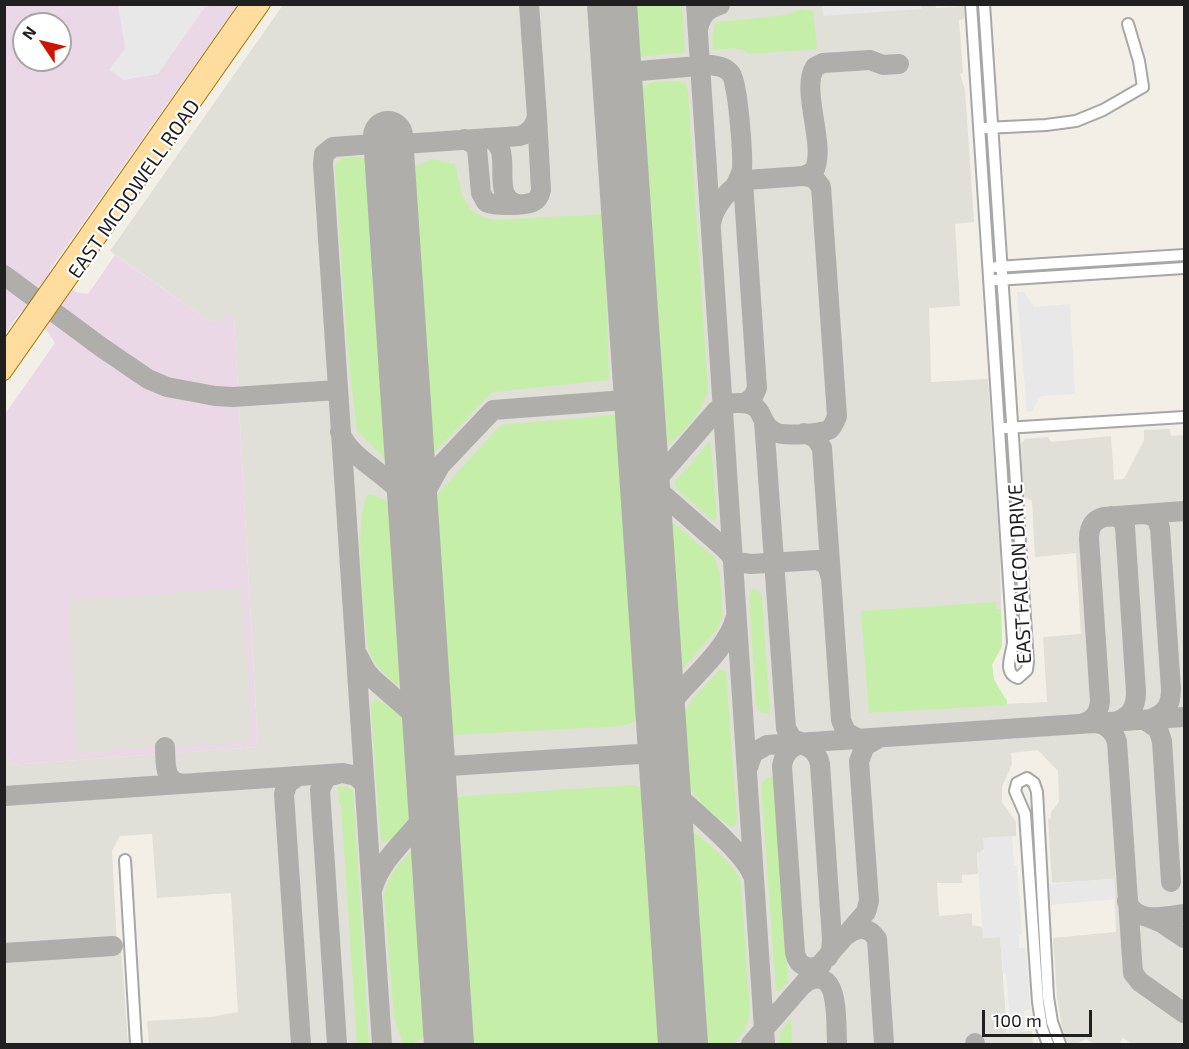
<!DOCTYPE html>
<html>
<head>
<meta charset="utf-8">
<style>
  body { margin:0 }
  #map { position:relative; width:1189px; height:1049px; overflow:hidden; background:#f2efe6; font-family:"Exo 2",sans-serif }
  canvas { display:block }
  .frame { position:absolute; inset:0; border:6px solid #202020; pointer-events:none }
  .north { position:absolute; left:12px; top:12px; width:60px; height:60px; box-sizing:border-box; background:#fff; border:2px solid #a6a6a6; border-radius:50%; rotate:305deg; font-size:16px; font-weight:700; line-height:24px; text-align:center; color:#202020 }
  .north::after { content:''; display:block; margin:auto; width:21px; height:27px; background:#d11200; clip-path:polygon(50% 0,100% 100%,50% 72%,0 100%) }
  .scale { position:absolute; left:982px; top:1010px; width:110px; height:27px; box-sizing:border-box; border:3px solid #202020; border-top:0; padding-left:8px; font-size:18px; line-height:21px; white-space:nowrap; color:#202020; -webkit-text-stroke:4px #fff; paint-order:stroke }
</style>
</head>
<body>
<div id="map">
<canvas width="1189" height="1049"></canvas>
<div class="frame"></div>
<div class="north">N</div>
<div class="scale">100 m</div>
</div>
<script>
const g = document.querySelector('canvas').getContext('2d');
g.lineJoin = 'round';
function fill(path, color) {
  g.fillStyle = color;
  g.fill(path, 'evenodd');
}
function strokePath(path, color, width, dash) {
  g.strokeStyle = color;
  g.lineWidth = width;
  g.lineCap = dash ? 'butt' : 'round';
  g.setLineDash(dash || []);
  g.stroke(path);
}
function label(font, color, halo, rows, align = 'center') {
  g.font = font + ' "Exo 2",sans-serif';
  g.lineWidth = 4.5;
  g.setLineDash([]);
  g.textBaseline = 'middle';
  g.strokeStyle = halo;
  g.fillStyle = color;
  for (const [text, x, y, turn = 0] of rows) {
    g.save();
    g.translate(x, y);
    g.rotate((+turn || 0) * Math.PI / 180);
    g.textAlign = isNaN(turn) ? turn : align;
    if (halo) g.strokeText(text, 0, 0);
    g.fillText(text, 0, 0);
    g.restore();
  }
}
const industrial = new Path2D(`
  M5 5H237L49 271 76 292 88 294 115 255 209 321 234 316 258 747 10 765 9 756H4L5 414 55 343 48 332 21 311 5 334ZM24 24H60V60H24Z`);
const airport = new Path2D(`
  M935 4 936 8 964 6V19L959 20 963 73 960 74 965 90 974 222 955 224 960 306 929 308 931 382 988 379 1000 552 1002 646 992 665 994 680 1007 704 1047 702 1043 637 1081 634 1076 553 1035 557 1032 501 1024 497 1021 444 1025 439 1048 437 1051 442 1111 436 1114 480 1124 479 1144 440V430L1170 429 1171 436 1184 435V1044H1132L1123 1038 1119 1044H1094L1086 1039 1076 1044H1069L1066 1039 1062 1027 1057 997 1053 938 1116 932 1114 879 1052 883 1048 819 1051 818V812L1059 802 1058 771 1038 750 1011 753 1012 764 1002 787V802L1016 822V836L984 838 985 848 981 852 977 853 978 874 962 875V883H937L939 916 972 913V925L983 927 984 938 1000 937 1007 1033 1032 1031 1033 1044H149L147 1021 211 1017 238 1012 231 893 157 898 152 834 120 836 112 851 117 947H121L128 1044H5V756H9L10 765 258 747 234 317 209 321 110 251 283 5Z
  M242 588 252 741 76 753 69 600Z`);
const grass = new Path2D(`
  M635 5H682L685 52 638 57Z
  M798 9 813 11 817 49 749 54C740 46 725 49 713 50 712 41 711 29 717 22L786 15 795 12Z
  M677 81 685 83 688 91 708 389C706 406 681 438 665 446L640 93 641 88 653 82Z
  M358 157 367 159 372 166 392 466 357 431 347 345 335 167C337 156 348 157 358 157Z
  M433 159 455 164C462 193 461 215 496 220L604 214 609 380 492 392 428 459 409 190 413 167Z
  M615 415 640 713 634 722 622 726 453 735 448 731 444 721 439 621 430 502 501 425Z
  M709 442 711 446 717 514 715 522 678 490 674 483Z
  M369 494 383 499 395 508 407 682 404 688C389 682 373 664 368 648 365 622 352 511 369 494Z
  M672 524H675L715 558 720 576 722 605V618L717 629 682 669 679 665 669 528Z
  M753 589 759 592 762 597 770 714 760 712 756 704 749 598 750 593Z
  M996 602V609H1001L1002 646 992 665 994 680 1007 701V705L869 713 861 611Z
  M720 669 726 672 737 818 735 826 731 827 708 810 689 788 686 773 682 727 685 712 690 702Z
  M375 699C387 703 405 718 410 729L415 811 390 841 384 842 381 840 380 836 371 706 372 702Z
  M774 776 788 981 779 992 776 990 761 785 765 779Z
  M635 785 641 789 644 796 660 1044H466L451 807C453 798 458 797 466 796Z
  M338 786 347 787 353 790 369 1044H357L341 804 339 803Z
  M692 833 698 835C714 850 735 863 741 883L750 1014 744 1031 733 1044H704L690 837Z
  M415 850 418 854 430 1026C426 1038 415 1045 403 1044L394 1018 384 897C386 877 399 865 411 851Z
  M791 1019 792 1044H779L780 1032Z`);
const parking = new Path2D(`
  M118 5V4L212 5 205 7 158 74 124 80 109 70 125 48Z
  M822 5V4L922 5 921 9 823 16Z
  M1017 292H1024L1034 307 1070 304 1075 394 1041 396 1032 411 1027 412Z
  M1012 836 1014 865H1017L1022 935H1019V948H1026L1030 1009 1024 1011 1025 1032 1007 1033 1006 1023 1010 1022 1006 973H1003L1000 937 983 938 978 868 979 867 978 853 984 852 983 838Z
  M1114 879 1115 899 1050 905 1049 884Z`);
const taxiway = new Path2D(`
  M696 4 765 1044
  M698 29C701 15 707 9 720 5
  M616 73 710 65C718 66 726 67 731 74 738 83 743 154 742 169 741 175 738 180 735 186
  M486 138C519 144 486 197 518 204
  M464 139 472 143 477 148 481 193 486 202C495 206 523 206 533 202 538 200 540 195 541 190L537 116
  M388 145 520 136C530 133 535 126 537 116L529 4
  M743 181 757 388 753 397 745 403
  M711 224C713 208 731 185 746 180L804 176 814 171C827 146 800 90 815 67L823 63 870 60 883 65 899 64
  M4 275 101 347 148 379 167 387 215 396 233 397 337 390
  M764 421 786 728 792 739 804 743
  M340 432C352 465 403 477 413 515
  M804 433 816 438 822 448 841 720 846 732 859 739
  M644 478 724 548 737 562 751 564 818 560 827 565 831 578
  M645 493 716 411C723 405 728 403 737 403 768 402 756 423 775 432 783 437 823 434 830 429 834 425 835 421 837 416L821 187 814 178 804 176
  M1145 514 1156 517 1160 528 1171 689C1171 705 1166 714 1150 719
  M413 515 440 466 493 410 638 399
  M1112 516 1122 519 1125 527 1136 692C1136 707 1131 717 1115 722
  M357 654 366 671 373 679 428 727
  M1145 720 1158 729 1162 741 1171 882
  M1095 723C1107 724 1114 731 1117 742L1133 973 1140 982 1184 1013
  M1081 724C1093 721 1099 714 1100 701L1089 539C1089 528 1093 520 1104 517L1184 511
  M429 743C433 755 437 761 449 766L639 754C666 759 655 775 671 790 691 809 743 851 752 874
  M804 743C791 746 784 753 782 766L795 953C798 967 810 971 822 964
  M796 744C809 745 817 751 820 764L832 939 831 951 828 957
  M165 747C166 763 163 781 182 784
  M639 754C665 745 654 737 661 718 662 713 668 707 671 703 690 679 728 648 735 619
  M747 770 753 753 767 745 1184 717
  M297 777 288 783 284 794 301 1044
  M432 790 437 774 449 766
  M4 796 343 773 356 776 364 784
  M373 888C382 854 417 833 433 802
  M1127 901C1136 925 1165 916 1184 914
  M1150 918 1162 923 1184 938
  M847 935C858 926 869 927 877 939L884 1044
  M4 953 113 946
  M803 985C808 980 814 977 821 979 839 983 836 1028 837 1044
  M975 1043V1044
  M337 1044 320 790 326 777 338 774
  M382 1044 323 164 324 154 333 147 388 143
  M438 1044 445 1034 447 1020
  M751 1044 866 912 869 901 859 761 865 746 879 738`);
const runway = new Path2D(`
  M612 4 683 1044
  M388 136 449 1044`);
const minor = new Path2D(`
  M971 4 1013 642C1012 655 1002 673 1018 678L1027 670 1028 662 984 4
  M985 128 1046 125 1076 121 1103 110 1143 87 1139 61 1128 24
  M996 267 1184 255
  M996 280 1184 268
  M1005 428 1184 417
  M125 860 136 1044
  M1048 1044 1042 1028 1038 1002 1025 814 1015 791 1017 783 1027 778 1034 783 1037 792 1048 997 1052 1022 1060 1044`);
const major = new Path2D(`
  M4 352 248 4
  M4 373 263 4`);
const streetNames = [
  ["EAST MCDOWELL ROAD",134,189,-55],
  ["EAST FALCON DRIVE",1020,574,-93]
];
fill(industrial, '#ebd8e6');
fill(airport, '#e0dfd8');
fill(grass, '#c5efa9');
fill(parking, '#e8e8e8');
strokePath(taxiway, '#b0aeaa', 20);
strokePath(runway, '#b0aeaa', 50);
strokePath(minor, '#a7a7a7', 14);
strokePath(major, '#9d7600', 16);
strokePath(minor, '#fff', 10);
strokePath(major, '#ffdd9e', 14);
label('20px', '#202020', '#fff', streetNames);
</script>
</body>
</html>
